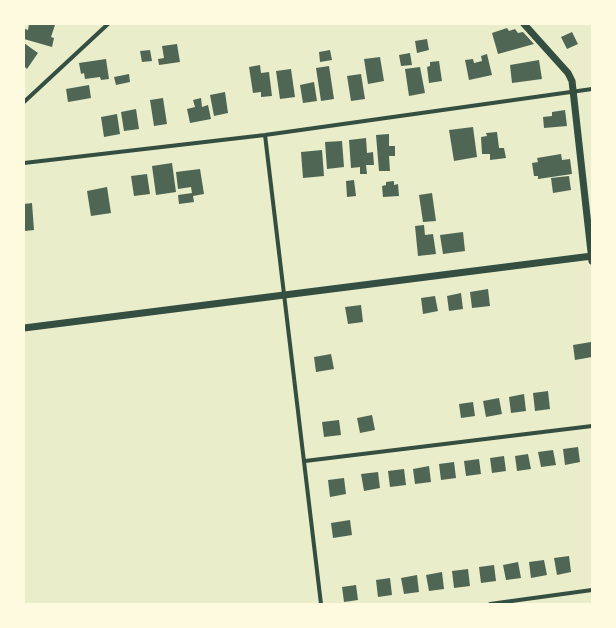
<!DOCTYPE html>
<html>
<head>
<meta charset="utf-8">
<style>
  body { margin:0 }
  #map { position:relative; width:616px; height:628px; overflow:hidden; background:#e9edc9; font-family:Montserrat,sans-serif }
  canvas { display:block }
  .frame { position:absolute; inset:0; border:25px solid #fefae0; pointer-events:none }
</style>
</head>
<body>
<div id="map">
<canvas width="616" height="628"></canvas>
<div class="frame"></div>
</div>
<script>
const g = document.querySelector('canvas').getContext('2d');
g.lineJoin = 'round';
function fill(path, color) {
  g.fillStyle = color;
  g.fill(path, 'evenodd');
}
function strokePath(path, color, width, dash) {
  g.strokeStyle = color;
  g.lineWidth = width;
  g.lineCap = dash ? 'butt' : 'round';
  g.setLineDash(dash || []);
  g.stroke(path);
}
const building = new Path2D(`
  M29 24H50L55 25 51 37 54 38 52 47 24 39 25 29 28 30Z
  M507 28 509 31 515 29 518 33 523 32 534 44 498 54 492 33Z
  M572 32 578 44 567 49 561 37Z
  M427 39 429 50 417 53 415 41Z
  M24 43 38 53 27 69 24 66Z
  M177 44 180 62 159 65 158 59 164 58 162 46Z
  M150 50 152 61 142 62 140 51Z
  M330 50 332 60 320 62 319 52Z
  M410 53 412 65 401 66 399 55Z
  M487 54 492 75 469 80 465 60 473 59 474 63 482 61 481 56Z
  M380 57 384 81 368 84 364 59Z
  M106 59 109 79 101 80 100 77 85 79 84 73 81 74 79 63Z
  M539 60 542 79 512 83 510 65Z
  M439 61 442 81 429 83 427 67 430 66V62Z
  M260 65 261 73 269 72 272 96 261 97V92L253 93 249 67Z
  M329 66 334 99 321 101 316 68Z
  M420 67 425 93 409 96 405 69Z
  M291 69 295 97 280 99 276 71Z
  M129 74 130 82 116 85 114 77Z
  M361 74 365 99 351 101 347 76Z
  M314 82 317 101 303 103 300 85Z
  M89 85 91 98 68 102 66 89Z
  M225 92 228 113 214 116 210 95Z
  M163 98 167 124 154 126 150 100Z
  M201 98 202 107 208 105 211 119 190 123 187 109 195 107 193 100Z
  M136 109 139 129 124 131 121 112Z
  M565 110 567 126 544 128 543 117 552 116V112Z
  M117 114 120 134 104 137 101 117Z
  M473 127 477 157 454 161 449 130Z
  M497 132 499 148H504L506 158 490 160V154H482L481 137 487 136 486 133Z
  M389 134V146H395V156H389L390 171H379L376 135Z
  M366 138 367 153 373 152 374 165H366L367 174H360V167L351 168 349 140Z
  M342 141 344 167 327 169 325 142Z
  M322 150 324 176 303 178 301 152Z
  M561 154 562 160 570 159 572 174 538 179V176H534L532 163 538 162 537 158Z
  M172 163 176 192 156 195 152 166Z
  M200 169 204 194 193 196 194 202 179 204 178 195 192 193 191 187 178 189 176 172Z
  M147 174 150 194 134 196 131 176Z
  M569 176 571 190 553 193 551 178Z
  M354 180 356 196 347 197 346 181Z
  M394 181V185L398 184 399 196 383 197 382 186 386 185V182Z
  M107 187 111 213 91 216 87 191Z
  M432 193 436 221 423 222 419 195Z
  M32 203 34 230 25 231V223H24V204Z
  M424 225 425 235 433 234 436 254 418 256 415 226Z
  M463 232 465 251 443 254 440 235Z
  M488 289 490 306 472 308 470 292Z
  M461 293 463 309 449 311 447 296Z
  M435 296 438 311 423 314 421 298Z
  M361 305 363 322 348 324 345 307Z
  M591 342 592 357 575 360 573 345Z
  M331 354 334 369 316 372 314 357Z
  M548 391 550 409 535 411 533 393Z
  M524 394 526 411 511 413 509 397Z
  M499 398 502 414 486 417 483 401Z
  M473 402 475 416 461 418 459 404Z
  M372 415 375 430 360 433 357 418Z
  M339 420 341 435 324 437 322 422Z
  M578 447 580 462 565 465 563 449Z
  M553 450 556 465 541 467 538 452Z
  M528 454 531 469 517 471 515 456Z
  M504 456 506 471 492 473 490 458Z
  M479 459 481 474 466 476 464 461Z
  M454 462 456 478 441 480 439 464Z
  M429 466 431 482 415 484 413 469Z
  M404 469 406 485 390 487 388 471Z
  M378 472 380 488 364 491 361 474Z
  M344 478 346 494 330 497 328 480Z
  M350 520 352 535 333 538 331 523Z
  M569 556 571 572 557 575 554 558Z
  M544 560 547 575 531 578 529 562Z
  M518 562 521 578 506 580 503 565Z
  M494 565 496 581 481 583 479 567Z
  M468 569 470 586 454 588 452 571Z
  M442 572 444 589 429 591 426 575Z
  M417 575 419 592 404 594 401 578Z
  M390 578 392 595 378 597 376 580Z
  M356 585 358 600 344 602 342 587Z`);
const minor = new Path2D(`
  M24 102 108 24
  M265 135 321 604
  M24 163 265 135 592 89
  M305 461 592 426
  M490 604 592 590`);
const tertiary = new Path2D(`
  M524 24 568 73 572 81 592 261
  M24 328 592 256`);
fill(building, '#4f6655');
strokePath(minor, '#344e41', 4);
strokePath(tertiary, '#344e41', 7);
</script>
</body>
</html>
